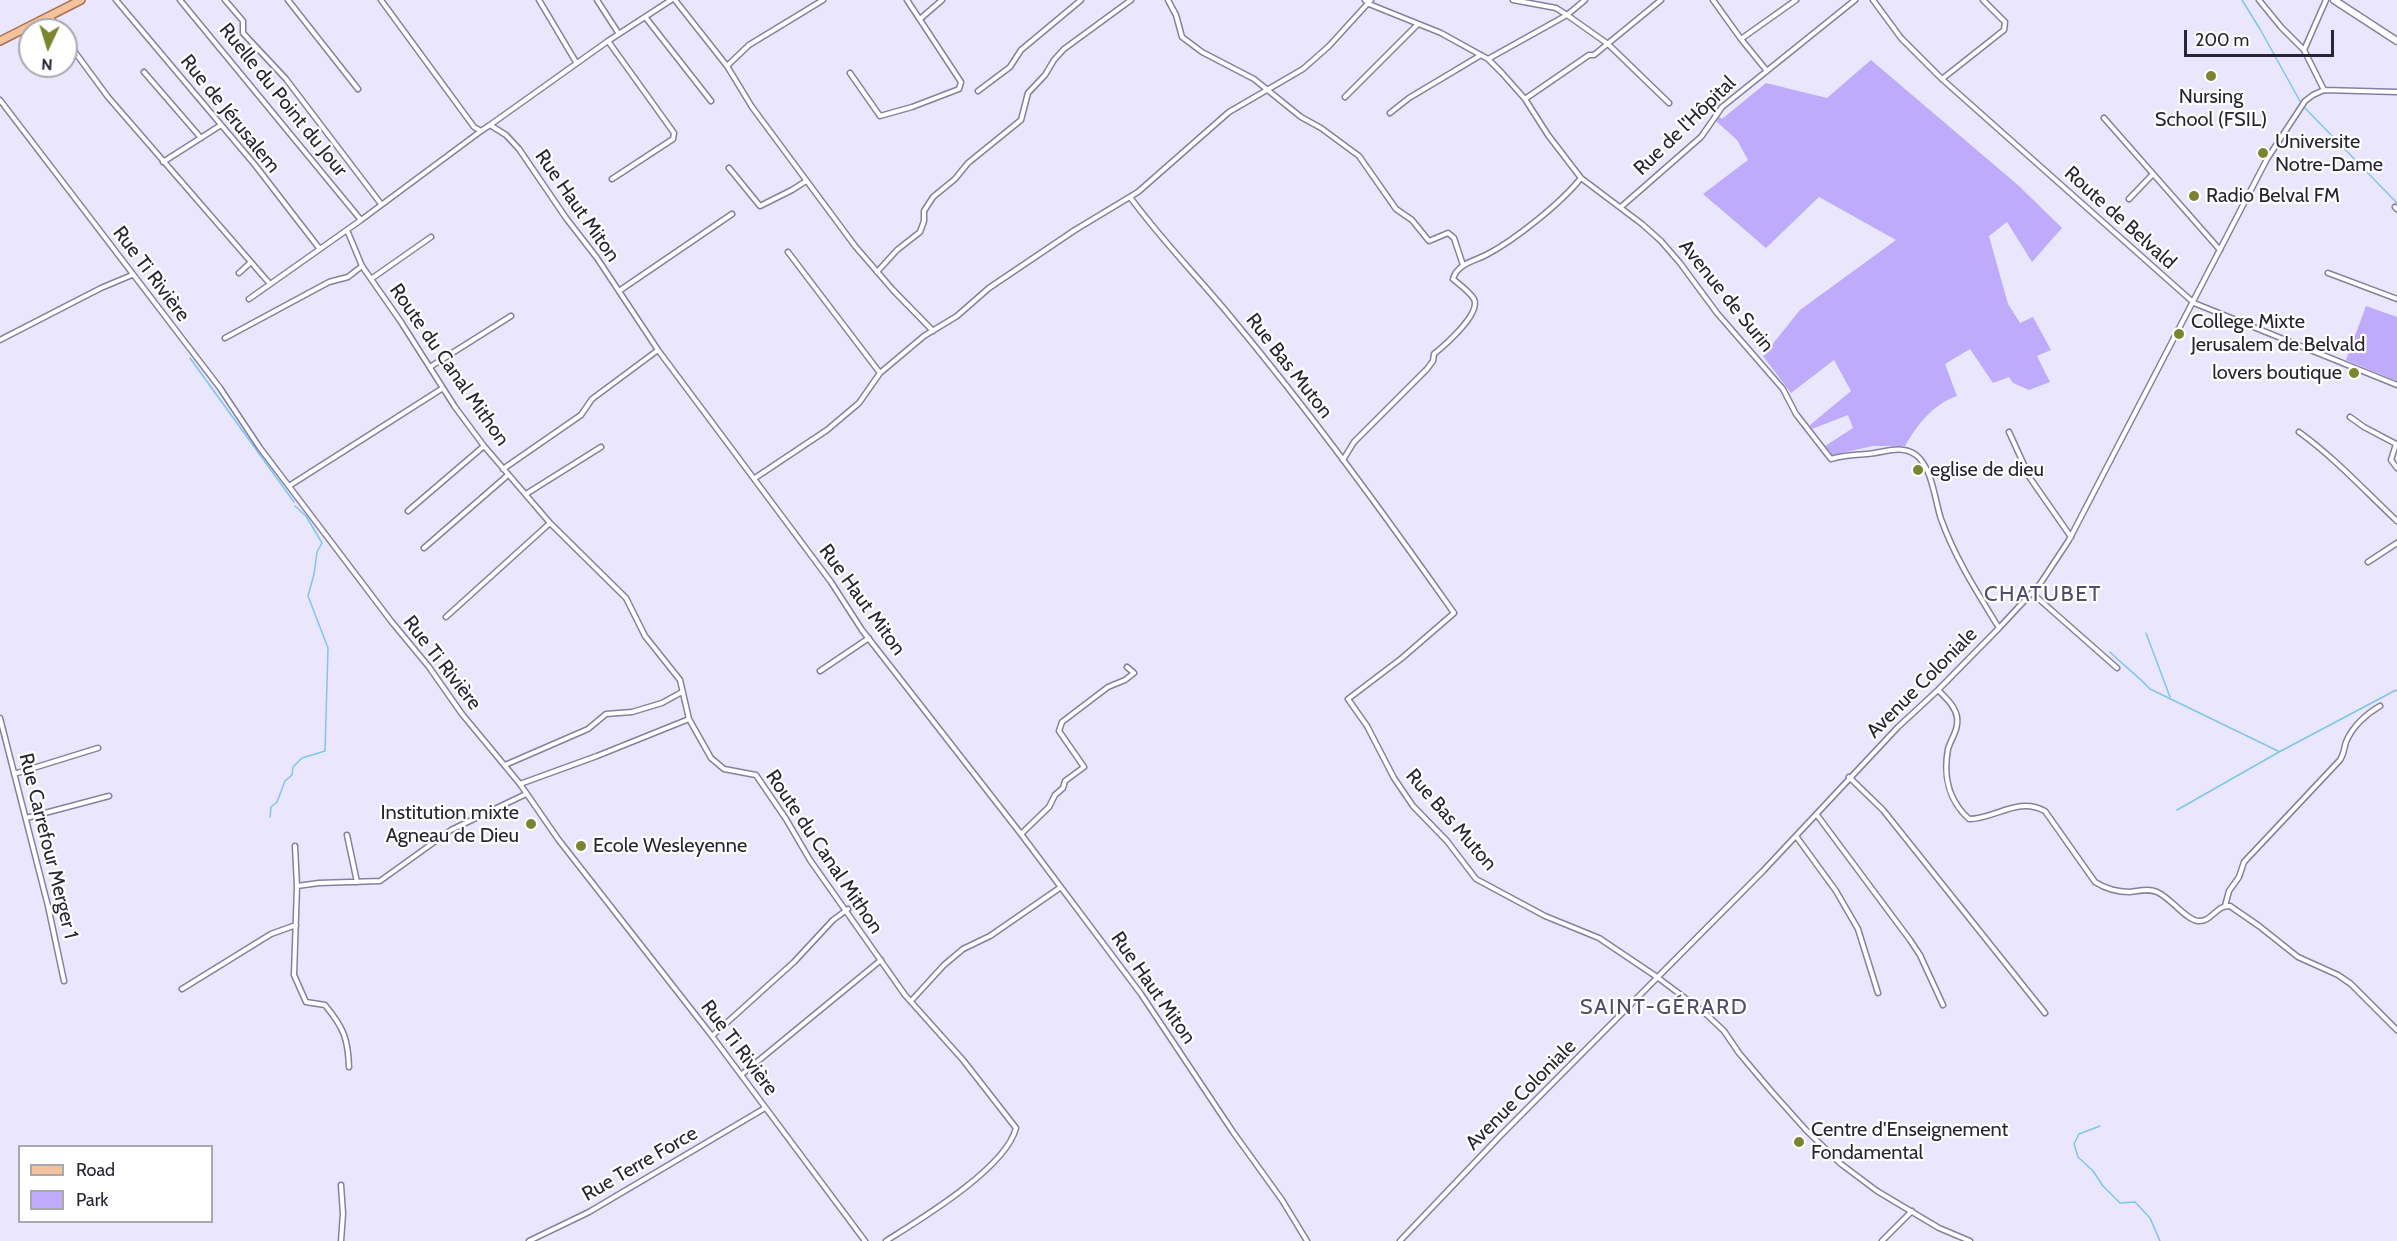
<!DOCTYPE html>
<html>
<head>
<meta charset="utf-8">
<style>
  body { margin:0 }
  #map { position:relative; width:2397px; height:1241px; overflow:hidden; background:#eae6fd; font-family:Cabin,sans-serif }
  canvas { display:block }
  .legend { position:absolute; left:18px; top:1145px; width:195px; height:78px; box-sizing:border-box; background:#fff; border:2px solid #a9a8ae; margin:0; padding:8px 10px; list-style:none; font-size:18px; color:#292534 }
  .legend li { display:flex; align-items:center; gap:12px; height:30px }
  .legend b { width:30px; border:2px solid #a9a8ae }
  .north { position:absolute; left:18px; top:18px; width:60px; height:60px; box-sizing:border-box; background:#fff; border:2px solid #a9a8ae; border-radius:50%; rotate:184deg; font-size:16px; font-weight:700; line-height:24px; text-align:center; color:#292534 }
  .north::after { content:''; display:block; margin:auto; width:21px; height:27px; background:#7b842f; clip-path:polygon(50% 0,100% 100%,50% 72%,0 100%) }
  .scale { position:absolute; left:2184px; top:30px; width:150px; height:27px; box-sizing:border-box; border:3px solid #292534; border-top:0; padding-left:8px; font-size:18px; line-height:21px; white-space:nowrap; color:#292534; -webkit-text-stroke:4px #fff; paint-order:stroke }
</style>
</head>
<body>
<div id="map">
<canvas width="2397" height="1241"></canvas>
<ul class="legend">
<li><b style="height:8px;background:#f5c29e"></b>Road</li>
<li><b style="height:16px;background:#beabfc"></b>Park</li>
</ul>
<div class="north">N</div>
<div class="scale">200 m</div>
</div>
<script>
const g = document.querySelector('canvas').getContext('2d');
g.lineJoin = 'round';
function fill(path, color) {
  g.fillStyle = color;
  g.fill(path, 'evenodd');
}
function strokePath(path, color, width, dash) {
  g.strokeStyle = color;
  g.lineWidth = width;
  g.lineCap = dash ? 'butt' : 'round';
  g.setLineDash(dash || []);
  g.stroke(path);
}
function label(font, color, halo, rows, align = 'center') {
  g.font = font + ' Cabin,sans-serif';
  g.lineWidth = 4.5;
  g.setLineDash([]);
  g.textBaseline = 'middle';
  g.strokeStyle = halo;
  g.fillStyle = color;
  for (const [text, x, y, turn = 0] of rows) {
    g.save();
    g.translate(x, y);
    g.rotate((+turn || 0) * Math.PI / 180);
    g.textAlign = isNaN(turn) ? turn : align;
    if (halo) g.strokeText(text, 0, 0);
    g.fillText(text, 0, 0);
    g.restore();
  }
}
const green = new Path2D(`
  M1871 60 2019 186 2062 228 2032 262 2007 222 1989 236 2008 304 2020 323 2033 317 2051 350 2037 356 2050 382 2029 390 2013 383 2009 377 1993 383 1970 349 1945 364 1957 396C1933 404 1917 425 1905 446H1873L1832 455 1825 446 1853 428 1848 415 1812 429 1810 425 1851 391 1834 360 1791 393 1763 356 1800 310 1896 240 1819 197 1766 248 1703 194 1748 160 1737 140 1716 121 1718 116 1722 119 1766 83 1827 98Z
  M2366 306 2397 317V381L2346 360Z`);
const stream = new Path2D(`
  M2242 0 2260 29 2301 103
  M2304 107 2397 203
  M190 358 294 502
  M2146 633 2170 697
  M2110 652C2123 665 2137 675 2150 689L2278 751
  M2177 810 2279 752 2396 690 2397 691
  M270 817 271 807 277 802 285 781 292 775 293 767 302 758 325 751 328 648 308 596 314 574 317 552 322 543 306 516 295 506
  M2100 1126 2079 1134 2074 1144 2078 1157 2093 1171 2103 1186 2120 1203 2135 1202 2150 1218 2160 1241`);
const street = new Path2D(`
  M116 0 255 165 319 248
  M180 0 361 220
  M225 0 243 21V33L286 79 381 204
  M288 0 358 89
  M381 0 474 127 481 131 490 125 506 135 519 149 566 218 597 258 658 350 831 582 862 630 1021 834 1141 994 1233 1132 1282 1200 1307 1241
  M539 0 576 62
  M597 0 619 34
  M675 0 727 66 752 107 855 246 893 290 933 331
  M1168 0 1176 15 1182 37 1202 52 1254 79 1301 117 1321 128 1359 156 1396 209 1412 220 1429 241 1448 233 1454 238 1463 265
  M1365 0 1369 4 1441 33 1488 59 1502 73 1525 99 1548 135 1581 178 1642 224 1661 241 1680 263 1717 313 1783 389 1796 414 1831 459C1843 455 1854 455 1867 454 1884 453 1900 444 1916 455 1932 467 1935 501 1941 519 1956 560 1977 592 1999 628
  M1513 0 1556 8 1567 15 1608 44 1669 103
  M1713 0 1741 39 1796 0
  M1873 0 1901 38 1942 79 2194 303 2397 385
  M2259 0 2281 27 2304 50 2324 90
  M50 16 59 30
  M646 18 711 101
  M920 19 942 0
  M1741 39 1767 71
  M66 40 108 97 270 284
  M608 41 674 133 673 139 612 179
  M2304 50 2326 0
  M1488 59 1567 15 1585 0
  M727 66 749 45 823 0
  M144 72 201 138
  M850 73 880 116 912 107 959 89 961 82 907 0
  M1942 79 2004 30 2005 22 1983 0
  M978 91 1010 67 1021 50 1081 0
  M1345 97 1418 24
  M1525 99 1589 55H1594L1661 0
  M0 100 220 388 260 448 391 621 429 667 462 714 520 784 558 839 712 1036 865 1241
  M1390 113 1409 98 1481 55
  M2104 118 2220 250
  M490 125 608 41 671 0
  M163 162 221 125
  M729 168 760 206 792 190 806 181
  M1130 197C1162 241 1201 280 1235 322 1313 416 1384 514 1454 613L1402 658 1348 699 1367 726 1394 778 1413 806 1447 841 1476 879 1545 916 1599 938 1657 977 1705 1013 1724 1031 1739 1053 1772 1092 1806 1130 1841 1164 1877 1191 1939 1228 1970 1241
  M2129 199 2153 174
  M1621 207 1701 137 1722 107 1855 0
  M2395 207 2397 209
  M347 230 362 266 401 322 455 407 484 446 550 523 626 598 645 636 680 680 689 719 711 758 724 769 756 775 786 819 810 860 905 995 963 1060 1016 1128C1006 1168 921 1219 886 1241
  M788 252 880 373
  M877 272 897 250 920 232 924 221V211L933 197 955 179 968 163 1021 120 1028 93 1045 75 1054 60 1064 49 1131 0
  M239 273 251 262
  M2328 273 2397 299
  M371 279 431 237
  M619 291 732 214
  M249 299 361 220 481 131
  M225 338 329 282 348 277 362 266
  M0 340 101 288 132 275
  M430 367 511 316
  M2350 417 2364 427 2396 444 2391 460 2397 468
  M2009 432 2030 478 2071 537
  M2299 432C2335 458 2364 490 2397 521
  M1343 460 1354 442 1427 369 1433 361 1434 354C1445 345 1481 314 1474 299 1470 292 1459 284 1453 279 1457 264 1474 261 1486 255 1515 240 1561 203 1581 178
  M503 469 581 415 592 399 658 350
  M755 478 827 430 859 403 880 373 924 336 957 316 989 288 1075 230 1138 192 1229 112 1303 69 1329 46 1371 0
  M289 486 443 388
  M526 494 601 447
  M408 511 484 446
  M424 548 508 475
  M2368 562 2397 543
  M2032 593 2117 668
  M446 617 550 523
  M820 671 869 638
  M1938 690C1946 698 1955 706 1957 717 1959 729 1951 739 1948 749 1943 776 1949 801 1969 819 1996 819 2017 796 2045 811L2095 882C2106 889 2117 892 2130 892 2140 891 2148 888 2157 892 2171 898 2186 920 2198 921 2212 922 2216 905 2230 906L2259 926 2298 957 2338 975 2351 984 2397 1030
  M0 718 48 906 64 981
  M505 765 588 729 606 714 632 712 662 703 682 692
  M14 774 98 748
  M1849 777 1883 810 2045 1013
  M520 784 597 756 689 719
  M1817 815 1910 940 1920 955 1943 1005
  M26 818 109 796
  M1021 834 1049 807 1055 795 1063 788 1065 781 1084 767 1059 731 1062 722 1108 687 1125 680 1134 673 1127 667
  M347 835 357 882
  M1796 836 1836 891 1858 929 1878 993
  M295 846 297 886 294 975 306 1002 325 1005C344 1028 348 1039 349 1067
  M297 886 319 883 380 881 451 830 526 794
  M2225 906 2229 891 2239 877 2244 862 2340 760C2344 754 2344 748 2346 742 2352 727 2366 714 2380 706
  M182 989 271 934 296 925
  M911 1001 944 965 963 949 990 936 1061 887
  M712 1036 794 962 833 920 848 909
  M741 1075 881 960
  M341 1241 343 1214 341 1185
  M529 1241 589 1212 765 1108
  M1400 1241 1501 1135 1763 871 1898 727 1938 690 1999 628 2040 584 2069 540 2267 159 2305 101 2313 95 2324 90 2397 92
  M1882 1241 1912 1211`);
const secondary = new Path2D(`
  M2334 0 2397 41`);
const primary = new Path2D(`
  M0 41 81 0`);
const markers = [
  [2211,76,6,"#7b842f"],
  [2263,153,6,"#7b842f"],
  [2194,196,6,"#7b842f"],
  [2179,334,6,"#7b842f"],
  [2354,373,6,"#7b842f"],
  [1918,470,6,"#7b842f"],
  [531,824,6,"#7b842f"],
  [581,846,6,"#7b842f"],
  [1799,1142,6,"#7b842f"]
];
const poiNames = [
  ["Nursing",2211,97,"center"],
  ["School (FSIL)",2211,120,"center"],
  ["Universite",2275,142],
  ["Notre-Dame",2275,165],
  ["Radio Belval FM",2206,196],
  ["College Mixte",2191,322],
  ["Jerusalem de Belvald",2191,345],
  ["lovers boutique",2342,373,"right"],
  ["eglise de dieu",1930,470],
  ["Institution mixte",519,813,"right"],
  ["Agneau de Dieu",519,836,"right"],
  ["Ecole Wesleyenne",593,846],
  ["Centre d'Enseignement",1811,1130],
  ["Fondamental",1811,1153]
];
const streetNames = [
  ["Ruelle du Point du Jour",283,100,51],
  ["Rue de Jérusalem",230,114,51],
  ["Rue de l'Hôpital",1685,126,-44],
  ["Rue Haut Miton",577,206,55],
  ["Route de Belvald",2120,218,42],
  ["Rue Ti Rivière",151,274,53],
  ["Avenue de Surin",1726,296,51],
  ["Route du Canal Mithon",449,365,55],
  ["Rue Bas Muton",1289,366,52],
  ["Rue Haut Miton",862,600,54],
  ["Rue Ti Rivière",442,663,52],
  ["Avenue Coloniale",1922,683,-45],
  ["Rue Bas Muton",1451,820,49],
  ["Rue Carrefour Merger 1",48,846,76],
  ["Route du Canal Mithon",824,852,56],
  ["Rue Haut Miton",1153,988,55],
  ["Rue Ti Rivière",739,1048,53],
  ["Avenue Coloniale",1521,1095,-45],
  ["Rue Terre Force",640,1164,-30]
];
const quarterNames = [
  ["CHATUBET",2043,595],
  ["SAINT-GÉRARD",1664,1008]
];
fill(green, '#beabfc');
strokePath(stream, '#7dc6f0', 1.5);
strokePath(street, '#867fa2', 7);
strokePath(secondary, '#867fa2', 9);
strokePath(primary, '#a9704f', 10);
strokePath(street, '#fff', 4);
strokePath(secondary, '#fff', 6);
strokePath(primary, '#f5c29e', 7);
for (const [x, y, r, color] of markers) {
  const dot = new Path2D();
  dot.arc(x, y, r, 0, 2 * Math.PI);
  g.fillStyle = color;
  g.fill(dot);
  strokePath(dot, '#fff', 2);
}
label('20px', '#292534', '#fff', poiNames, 'left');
label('20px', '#292534', '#fff', streetNames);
g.letterSpacing = '1.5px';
label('22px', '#534c6c', '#fff', quarterNames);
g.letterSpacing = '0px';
</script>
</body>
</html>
